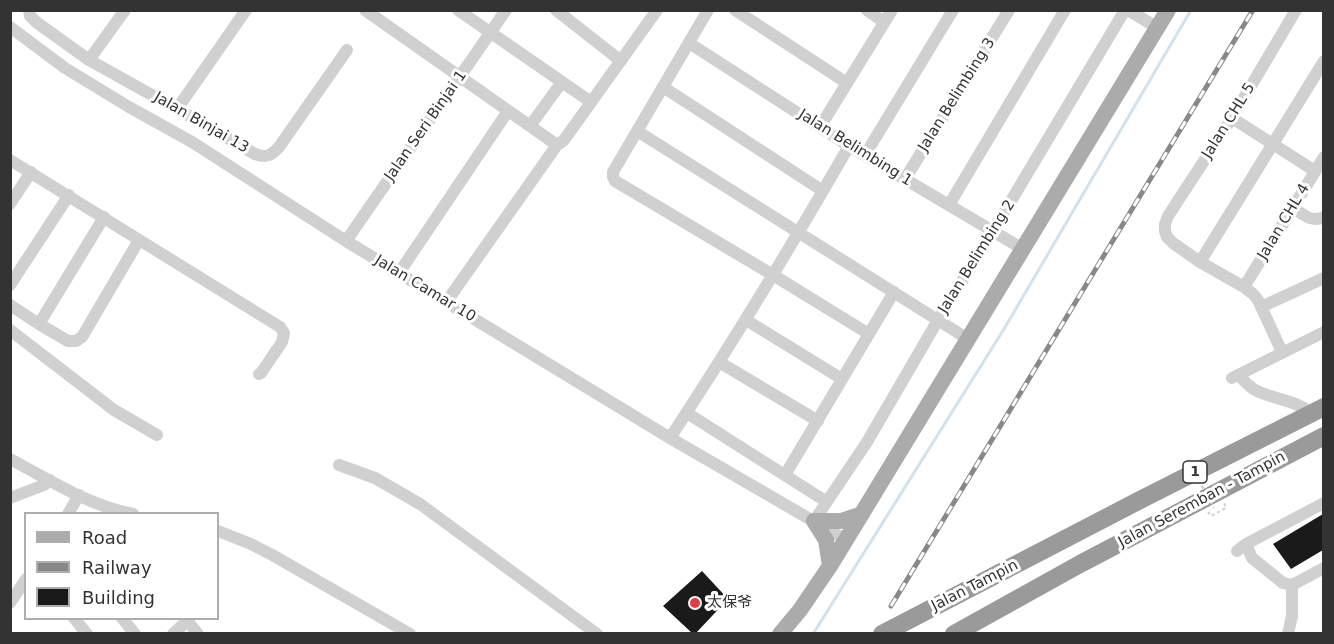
<!DOCTYPE html>
<html>
<head>
<meta charset="utf-8">
<style>
  body { margin:0 }
  #map { position:relative; width:1334px; height:644px; overflow:hidden; background:#fff; font-family:"DejaVu Sans",sans-serif }
  canvas { display:block }
  .frame { position:absolute; inset:0; border:12px solid #333; pointer-events:none }
  .legend { position:absolute; left:24px; top:512px; width:195px; height:108px; box-sizing:border-box; background:#fff; border:2px solid #adadad; margin:0; padding:8px 10px; list-style:none; font-size:18px; color:#333 }
  .legend li { display:flex; align-items:center; gap:12px; height:30px }
  .legend b { width:30px; border:2px solid #adadad }
</style>
</head>
<body>
<div id="map">
<canvas width="1334" height="644"></canvas>
<div class="frame"></div>
<ul class="legend">
<li><b style="height:8px;background:#ababab"></b>Road</li>
<li><b style="height:8px;background:#888"></b>Railway</li>
<li><b style="height:16px;background:#1a1a1a"></b>Building</li>
</ul>
</div>
<script>
const g = document.querySelector('canvas').getContext('2d');
g.lineJoin = 'round';
function strokePath(path, color, width, dash) {
  g.strokeStyle = color;
  g.lineWidth = width;
  g.lineCap = dash ? 'butt' : 'round';
  g.setLineDash(dash || []);
  g.stroke(path);
}
function fill(path, color) {
  g.fillStyle = color;
  g.fill(path, 'evenodd');
}
function label(font, color, halo, rows, align = 'center') {
  g.font = font + ' "DejaVu Sans","Noto Sans SC",sans-serif';
  g.lineWidth = 6;
  g.setLineDash([]);
  g.textBaseline = 'middle';
  g.strokeStyle = halo;
  g.fillStyle = color;
  for (const [text, x, y, turn = 0] of rows) {
    g.save();
    g.translate(x, y);
    g.rotate((+turn || 0) * Math.PI / 180);
    g.textAlign = isNaN(turn) ? turn : align;
    if (halo) g.strokeText(text, 0, 0);
    g.fillText(text, 0, 0);
    g.restore();
  }
}
const stream = new Path2D(`
  M813 634 1004 329 1191 10`);
const building = new Path2D(`
  M1323 514V550L1291 569 1273 544Z
  M702 571 728 599 696 633H692L663 606Z`);
const path = new Path2D(`
  M1208 512 1211 516 1226 508 1224 503`);
const minor = new Path2D(`
  M29 10 30 16 36 22 89 60 177 109 255 154C266 158 271 156 279 147L347 50
  M365 10 557 145
  M458 10 591 102
  M556 10 621 61
  M708 10 613 172V177L615 181 773 275 869 334
  M735 10 847 83
  M867 10 884 22
  M1128 10 1158 28
  M10 27 65 68 129 107 192 142 346 241 670 438 846 540
  M689 43 849 146 1023 249
  M89 60 125 10
  M663 87 823 191
  M177 109 246 10
  M1232 118 1315 171
  M530 126 562 82
  M820 127 892 10
  M637 131 968 339
  M865 155 953 10
  M10 160 280 327 284 333 282 342 261 373 259 374
  M905 179 1009 10
  M10 204 31 172
  M949 205 1065 10
  M1293 208C1303 214 1311 223 1324 217
  M346 241 506 10
  M1200 262 1324 61
  M399 273 508 111
  M10 285 69 195
  M1244 287 1324 157
  M447 301 557 145 564 140 657 10
  M10 305 39 324 68 341H76L82 337 139 240
  M1261 307 1324 278
  M746 320 842 379
  M39 324 104 217
  M10 330 114 410 157 435
  M1282 352 1258 300 1253 294 1244 287 1200 262 1173 243 1167 237 1165 231V224L1168 216 1232 118 1296 10
  M719 362 818 421
  M1238 375C1244 380 1250 388 1257 391 1277 400 1292 399 1312 413
  M1232 378 1324 332
  M687 413 827 502
  M670 438C733 342 792 245 849 146
  M10 459C50 480 89 506 133 514
  M339 465 375 478 420 504 597 634
  M785 475 894 292
  M10 498 44 485 50 480
  M68 514 79 495
  M814 521 867 442 938 320 993 231 1125 10
  M218 531 251 544 274 556 410 634
  M1246 544 1252 558 1283 583 1292 585 1324 568
  M1237 551 1246 544 1324 503
  M10 603 26 579
  M74 618 87 634
  M122 618 135 634
  M185 618 198 634
  M173 634 187 621
  M1288 634 1292 616V585`);
const major = new Path2D(`
  M814 521H841L862 514
  M814 521 826 540 830 566
  M780 634 800 610 830 566 1168 10`);
const highway = new Path2D(`
  M882 634 1142 499 1324 407
  M954 634 1080 564 1324 436`);
const rail = new Path2D(`
  M891 606 1253 10`);
const pathBridge = new Path2D(`
  M1190 465 1214 508`);
const markers = [
  [695,603,6,"#e63946"]
];
const shields = [
  [1195,472,24]
];
const shieldNames = [
  ["1",1195,472]
];
const streetNames = [
  ["Jalan Belimbing 3",957,95,-58],
  ["Jalan CHL 5",1229,121,-58],
  ["Jalan Binjai 13",201,123,30],
  ["Jalan Seri Binjai 1",426,126,-55],
  ["Jalan Belimbing 1",855,148,32],
  ["Jalan CHL 4",1284,222,-59],
  ["Jalan Belimbing 2",977,257,-58],
  ["Jalan Camar 10",425,289,31],
  ["Jalan Seremban - Tampin",1202,500,-28],
  ["Jalan Tampin",975,586,-27]
];
const poiNames = [
  ["太保爷",707,603]
];
strokePath(stream, '#cfe2ee', 3);
fill(building, '#1a1a1a');
strokePath(path, '#cdcdcd', 2, [3, 3]);
strokePath(minor, '#d0d0d0', 12);
strokePath(major, '#ababab', 16);
strokePath(highway, '#9a9a9a', 18);
strokePath(rail, '#888', 5);
strokePath(rail, '#fff', 3, [9]);
strokePath(pathBridge, '#cdcdcd', 2, [3, 3]);
for (const [x, y, r, color] of markers) {
  const dot = new Path2D();
  dot.arc(x, y, r, 0, 2 * Math.PI);
  g.fillStyle = color;
  g.fill(dot);
  strokePath(dot, '#fff', 2);
}
for (const [x, y, w] of shields) {
  const box = new Path2D();
  box.roundRect(x - w / 2, y - 11, w, 22, 4.5);
  g.fillStyle = '#fff';
  g.fill(box);
  strokePath(box, '#333', 1.5);
}
label('bold 14px', '#333', null, shieldNames);
label('15px', '#333', '#fff', streetNames);
label('15px', '#333', '#fff', poiNames, 'left');
</script>
</body>
</html>
